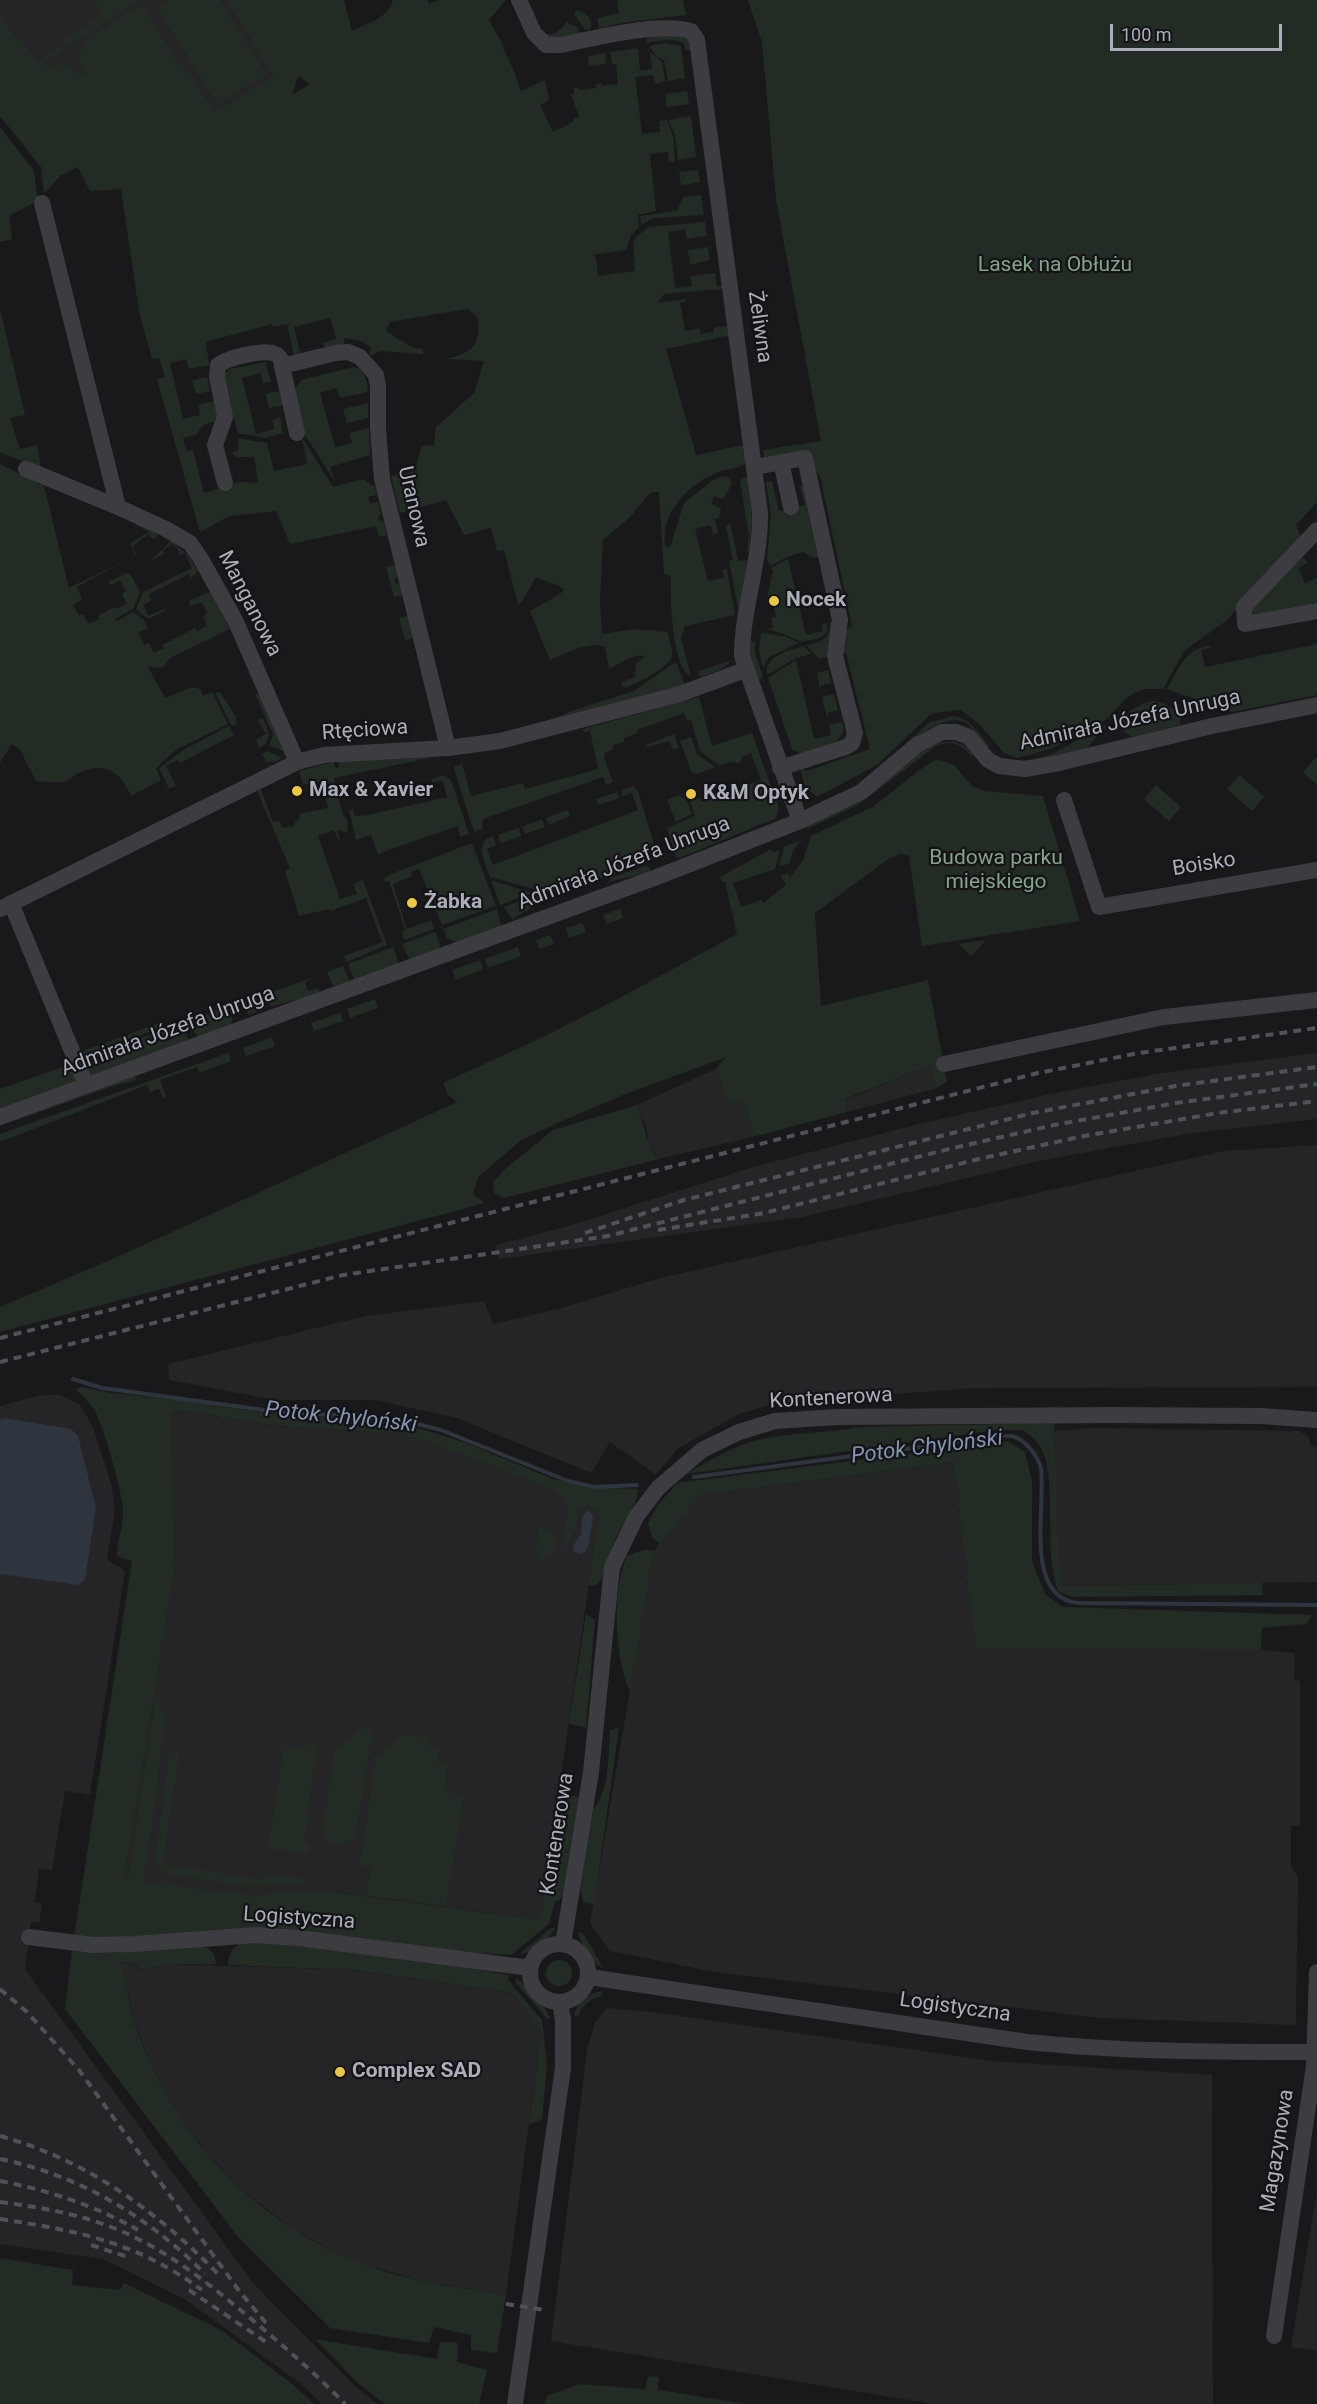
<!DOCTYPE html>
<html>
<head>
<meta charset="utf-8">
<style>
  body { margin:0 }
  #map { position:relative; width:1317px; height:2404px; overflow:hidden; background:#19191b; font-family:Roboto,sans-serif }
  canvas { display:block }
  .scale { position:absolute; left:1110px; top:24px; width:172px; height:27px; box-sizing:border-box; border:3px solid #acaeba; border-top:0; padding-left:8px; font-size:18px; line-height:21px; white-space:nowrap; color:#acaeba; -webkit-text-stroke:4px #141416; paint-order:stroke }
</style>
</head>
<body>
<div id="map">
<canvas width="1317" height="2404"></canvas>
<div class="scale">100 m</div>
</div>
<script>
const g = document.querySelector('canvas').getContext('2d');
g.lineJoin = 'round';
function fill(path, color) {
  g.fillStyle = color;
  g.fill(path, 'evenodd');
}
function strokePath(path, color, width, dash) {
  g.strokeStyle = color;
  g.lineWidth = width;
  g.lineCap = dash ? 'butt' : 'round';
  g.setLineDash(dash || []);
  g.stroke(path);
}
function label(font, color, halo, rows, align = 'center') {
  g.font = font + ' Roboto,sans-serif';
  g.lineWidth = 4.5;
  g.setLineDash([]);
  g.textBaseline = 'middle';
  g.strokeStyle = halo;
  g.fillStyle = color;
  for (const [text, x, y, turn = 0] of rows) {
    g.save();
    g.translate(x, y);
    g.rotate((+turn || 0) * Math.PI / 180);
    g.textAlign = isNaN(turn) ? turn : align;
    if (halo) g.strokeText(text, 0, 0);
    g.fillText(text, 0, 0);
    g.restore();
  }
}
const built = new Path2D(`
  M0 0H337L344 30 297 79 292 96 223 124 96 111 0 59Z
  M1317 1053V1119L1186 1134 1039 1161 802 1217 498 1259 496 1245 572 1225 753 1167 915 1125 1055 1093 1162 1073Z
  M931 1065 934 1089 847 1112 845 1100Z
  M716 1069 727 1103 744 1099 752 1137 659 1159 649 1144 647 1130 637 1105Z
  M1317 1145V1387L973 1388 776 1403 739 1414 677 1449 656 1475 610 1442 591 1473 457 1418 375 1400H276L169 1380 168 1364 366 1316 484 1301 493 1324 562 1308 660 1278 1224 1151Z
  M41 1395H61L80 1405 93 1427 112 1487 115 1511 107 1559 125 1571 90 1795 65 1791 52 1870 39 1869 35 1902 42 1904 39 1922H31L25 1969 253 2283 355 2386 378 2404H322L300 2383 186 2300 103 2259 0 2244V1406Z
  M178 1410 279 1426 399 1434 431 1443 600 1508 540 1920 326 1891 320 1915 223 1893 124 1879 145 1737 174 1569 171 1412Z
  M1093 1428 1299 1431 1308 1436 1311 1446 1317 1447V1582L1061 1586 1054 1431Z
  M954 1462 975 1649 1261 1650 1295 1653 1294 1680 1300 1681V1826H1291V1866L1298 1877 1296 2025 1101 2018 714 1972 610 1951 590 1923 654 1551 701 1495Z
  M120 1962 138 1963 139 1969 170 1964 354 1970 513 1993 541 2032 506 2295 427 2282 364 2265 334 2252 290 2227 241 2189 206 2152 171 2106 148 2058 135 2023Z
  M607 2008 652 2012 991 2061 1212 2075 1213 2404H934L551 2341 587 2050 595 2023Z
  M1317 2191V2351L1291 2347Z`);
const green = new Path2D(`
  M93 0H138L68 47 60 43 102 15Z
  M170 0H220L266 74 217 104 158 8Z
  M227 0H344L352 31C368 22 387 20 393 0H428L429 4 439 0H506L489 20 504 47 503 48 514 71 521 91 545 80 549 100 540 105 553 132 573 122 574 118 579 116 571 95 574 94V88L578 87 579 90 595 88 596 84 601 83 602 86 618 84 616 64H612L610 52 638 48 640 70 652 69 650 52 662 62 665 81 655 84 653 75 635 77 642 134 660 132 659 121 667 120 673 136 675 162H669L668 152 650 154 656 211 638 215 639 227 631 235 626 250 593 255 596 258 598 276 635 271 633 242 637 236 649 227 705 222 707 236 687 239 685 229 668 232 675 288 692 286 691 276 715 273 717 286H722V289L664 294 657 303 686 299V302L680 303 685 331 700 328 701 334 712 332 713 335 714 327 728 326 729 339 727 336 666 349 696 455C711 453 731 446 744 446L746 463C739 469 728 468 719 472 691 482 657 514 666 548L671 545 684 503 713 480 725 476 731 480 732 484 723 499 714 496 711 504 721 508 719 518 715 519 718 533 713 535 711 525 695 529 708 581 724 578 722 570 727 569 735 615 685 626 681 638 691 676C672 670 670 595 671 577L664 573 659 492H651L629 518 603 540 600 601 602 634 637 629 668 632C669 639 673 649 672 656 669 668 636 684 625 688L621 685 623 682 635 677 636 664 645 656C634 653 620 664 609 669L605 647C589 640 565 654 550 660L530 611C540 605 557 598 564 590L559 586 536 577 521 603 518 604 504 550 497 551 491 528 464 535 446 500 400 513 391 476 417 471 416 466 422 446 434 445 436 427 474 393 484 361 446 359C473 352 480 347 478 318L468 309 390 322 386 331 411 347 423 349V354L380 351 371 355 369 354 372 348 361 341 344 338V346L325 348 322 343 336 339 330 318 294 327 301 356H294L287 324 273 327 272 324 206 342 209 365 189 369 186 359 170 363 183 419 200 415 198 405 214 401 218 421 203 425 197 434 183 438 186 451 193 450 204 493 240 482 256 483 258 481 254 457H235L233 453 226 454 239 450 237 438 267 443 274 471 307 464 302 437 333 487 363 479 375 487 377 495 368 497 370 503 378 502 381 515 378 516 380 522 383 521 387 535 379 537 376 526 290 544 276 511 230 516 200 532 157 380 165 377 159 358 152 359 139 311 121 189 90 191 78 167 60 176 44 194 41 167 0 116V14L17 40 20 39 37 62 58 47 64 49 43 64 47 70 55 65H68L80 77 86 72C82 67 78 62 79 55 80 39 128 14 142 5L182 69 186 68 215 112 274 77ZM298 75 310 84 292 95V94Z
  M617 0H683L686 15 621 23 599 29 598 18 619 13Z
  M748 0H1317V502L1296 525 1301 538 1227 620 1184 651 1163 689H1145L1134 693 1125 699 1110 716 1101 723 1050 749 1017 758 1004 753 980 725 961 710 932 713 877 765 817 797 805 787 800 768 807 771 870 749 846 653 841 654 846 630 852 626 820 476 813 467 764 459 763 450 821 441 776 200 762 42Z
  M577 10C586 14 596 19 589 31L584 29 574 13Z
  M567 22 578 28 580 33C567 41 553 39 540 34 552 36 559 32 567 22Z
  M648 36H685L694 49 685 50 684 43C672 38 659 41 646 43Z
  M665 43 681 46 685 78 668 81 664 60 657 57 649 46Z
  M605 53 606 64 589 66 588 56Z
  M687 91 689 104 667 107 665 94Z
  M691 116 696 157 678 160 675 135 668 120Z
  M0 127 34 171 38 201 9 216 12 239 0 242Z
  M698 170 700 182 681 185 679 172Z
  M701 195 704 215 654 218 641 225 640 216 677 211 683 197Z
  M708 247 710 260 690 265 688 250Z
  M0 309 25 415 10 418 20 449 37 445 41 469 0 452Z
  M265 362 271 382 263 383 260 373 242 378 256 434 274 429 272 420 280 417 283 433 266 438 238 433 233 415 229 413 221 380 229 369Z
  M354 367C366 370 367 381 368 392L340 398 337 388 320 393 335 447 352 443 349 433 369 428 370 455 330 467 335 482 305 435 294 391 301 380Z
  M207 377 210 391 196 394 192 380Z
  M279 391 283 405 269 408 266 394Z
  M368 403V418L347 423 343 409Z
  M0 464 44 486 69 588 128 559 77 587 82 600 73 605 79 616 83 614 89 624 99 619 98 616 114 607 116 609 127 604 122 594 126 591 120 581 110 585 108 582 127 573 131 575 140 592 133 609 115 619 117 621 133 612 144 620 148 628 138 633 144 645 149 643 154 653 164 648 162 645 195 628 197 631 207 626 203 616 207 613 202 602 191 606 189 601 208 592 212 593 230 629 170 658 162 668 148 667 165 698 192 687 200 689 203 696 212 692 228 724 176 750 156 768 161 780 131 796C120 770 103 761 77 774 73 776 70 780 65 781 56 784 45 781 36 781L19 748 11 745 0 763Z
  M746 476 748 478 752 521 749 552 747 550 749 537 740 481Z
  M772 481 779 511 805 505 800 486 806 485 820 556 814 558 803 552 787 557 770 566 767 559 771 515 766 482Z
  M138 522 158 535 154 539 147 535 133 546 137 555 136 556 130 543 149 532 136 525Z
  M729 524 731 525 738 561 748 560 739 614 729 561 733 560 726 527Z
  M171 541 187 554 198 571 191 578 189 574 149 594 151 601 143 605 148 616 164 609 165 611 148 619 136 609 143 592 192 568 185 553 180 555 177 548 170 543V546L163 550 164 554 150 561Z
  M1301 558H1304L1308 563 1298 568 1305 583 1317 578V604L1254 615 1252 610Z
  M788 559 806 635 823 631 821 624 827 623V632L819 638 801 642 784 634 765 629 773 628 771 618 776 617 774 607 779 605 778 597 767 598 773 571 771 568Z
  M395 565 398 577 395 578 396 584 400 583 403 595 394 597 386 567Z
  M408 616 414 638 405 640 399 618Z
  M830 622H833L827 657 819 659 806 645C822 642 829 640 830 622Z
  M761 633 783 636 799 643 769 657 763 667 759 651Z
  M752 641 755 642V654L763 676 758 683 751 664 749 642Z
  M1317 644V695L1232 712 1167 689C1179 668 1184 650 1210 645L1211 648 1201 650 1205 667Z
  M804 646 811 654 796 658 767 675C764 655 789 651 804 646Z
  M733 660 720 670 700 677 698 671Z
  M796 660 814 739 831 735 829 725 842 722 844 731 836 742 801 754 792 749 768 678Z
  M674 663 677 664 685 685 548 721 577 709 634 691Z
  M828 670 831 683 821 685 820 690 817 673Z
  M220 692 237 718 235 719 237 724 232 726 215 693Z
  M260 692 284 750 283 751 269 745 273 735 255 694Z
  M834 694 838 710 828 713 827 718 822 697Z
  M699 697 712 746 752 733 779 808 776 818 680 858 676 857 667 828 695 816 690 801 700 798 702 801 761 780 751 753 742 757 740 763 730 762 720 766 700 751 691 720 688 721 684 713 637 730V733L624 738V742L613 745V749L605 753 604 758 613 782 606 785 603 777 483 819 482 829 474 832 454 769 455 766 462 764 471 796 523 783 525 789 598 769 590 731 584 732 583 729Z
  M1153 701C1166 703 1183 710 1180 725L1133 737 1124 732 1122 721C1129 709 1140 704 1153 701Z
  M953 716C970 718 979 733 989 746L987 748C981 741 975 731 969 725 945 705 897 753 880 768L928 723Z
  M263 718 269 735 266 744 259 748 256 740 266 734 258 720Z
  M1108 724 1086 749 1031 761 1052 754Z
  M229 726 234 735 180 763 178 760 166 766 176 786 169 789 159 768 185 749Z
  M674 734 679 748 673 749 669 741 646 747V745Z
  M691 737 697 754 715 767 697 774 692 773 680 741Z
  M953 741 964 745 974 755 972 756C959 744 956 741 937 745L858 805 807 829 808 825 924 749 932 744Z
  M267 751 280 757 282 758 274 763 271 761 267 763 262 754Z
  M439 756 334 778 343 815C349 820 348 825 347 832L337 830 340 839 338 840 334 830 318 836 340 899 357 894 353 884 363 880 387 945 347 962 344 956 382 942 366 898 330 911 329 909 299 916 285 871 290 868 257 791 261 789 273 822 279 821 282 828 295 826V822L300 818 299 814 328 808 322 781 303 785 299 771 333 762 336 768 339 767V760Z
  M1315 758 1317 760V785L1303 772Z
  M937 759 954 765 972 786 984 791 1043 796 1080 921 922 946 909 856 901 854 888 859 815 913 821 1006 928 980 947 1082 934 1089 931 1065 845 1099 847 1112 752 1137 744 1099 727 1103 716 1069 726 1057 623 1095 555 1124 520 1141 478 1177 473 1194 485 1203 0 1332V1307L126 1253 457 1102 448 1095 443 1083 547 1035 627 994 737 934 725 882H722L720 877 771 849 772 852 780 850 775 869 733 883 741 907 761 900 763 903 786 885 781 876 788 873 790 878 803 860 811 836 874 806 918 771Z
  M443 775 451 780 469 834 460 837 458 826 388 850 378 855 371 835 356 840 349 810 353 809 355 816 368 815 447 797 443 781 432 783V779Z
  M1240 775 1264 797 1252 811 1227 789Z
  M1156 785 1181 807 1169 821 1144 799Z
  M633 786 638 791 657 854 655 859 577 887 576 884 569 887V890L555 895 490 877C486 865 477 851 486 839L493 836 496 845 487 849 493 865 638 810 632 793 623 796 621 791Z
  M617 792 619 798 599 805 596 799Z
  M676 796C687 796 689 805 692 814L676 822 667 800Z
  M568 810 570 816 549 825 546 818Z
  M542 819 545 827 525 834 522 827Z
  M519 828 521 836 500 843 498 835Z
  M801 840 793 851 789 864 779 866 784 847Z
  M472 843 496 906 442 925 419 869 411 872 412 876 393 884 407 929 431 920 434 929 404 940 402 933 405 930 389 881 385 882 384 878 391 874Z
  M645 866 650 868 651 872 608 882 611 878Z
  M491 880 532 893 500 905Z
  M537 894 546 896 547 899 512 919 504 907Z
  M497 909 501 927 457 943 447 938 443 929Z
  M620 909 623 918 607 924 603 915Z
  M582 923 586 932 569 938 566 928Z
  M435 932 440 945 438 949 410 960 402 944Z
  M550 935 554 944 539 949 536 940Z
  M986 940 971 956 958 944Z
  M393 947 399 963 354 979 348 964Z
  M518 947 521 956 488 968 485 959Z
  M480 960 483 969 456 980 452 970Z
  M343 966 350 982 333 986 327 972Z
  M314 977 305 982 308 991 318 988 320 993 318 995 271 1006 266 994Z
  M256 997 261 1010 249 1015 241 1003Z
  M375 999 378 1008 350 1018 347 1009Z
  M225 1007 233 1020 231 1022 234 1025 199 1038 192 1030 198 1018Z
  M340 1013 343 1021 314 1031 311 1023Z
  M159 1023 161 1028 79 1056 77 1048 83 1051Z
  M181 1027 185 1030 189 1041 92 1076 89 1074 80 1059 164 1030 166 1041 174 1038 173 1033Z
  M272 1037 275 1046 246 1056 243 1048Z
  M228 1053 231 1061 199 1073 197 1067 160 1080 166 1096 163 1098 159 1089 150 1092 147 1085 0 1142V1134Z
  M71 1064 75 1081 72 1084 0 1110V1089Z
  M134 1076 137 1080 113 1086 0 1126Z
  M637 1105C643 1122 647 1147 659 1159L504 1198 494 1193 493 1182 505 1169 553 1130Z
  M81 1387 112 1393 170 1399 171 1402 172 1399 286 1416 342 1417 405 1424 466 1443 553 1479 585 1487 638 1489C637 1509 622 1523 615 1541 608 1556 608 1572 597 1585L588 1586 599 1514C594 1506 590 1505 581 1507 575 1515 578 1518 576 1527 574 1536 567 1538 566 1550H562L568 1508 566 1501 556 1491 431 1443 399 1434 279 1426 178 1410 171 1412 174 1569 124 1879H128L156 1697 166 1717 144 1882 257 1896 301 1890 324 1895 325 1891 540 1920 558 1794 579 1797 564 1893 559 1901H555L549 1924 511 1955 444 1951 324 1935 116 1941 74 1938 132 1561 117 1556C117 1540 124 1525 123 1510 121 1488 106 1436 97 1415 92 1405 85 1398 76 1390Z
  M1054 1423 1061 1586 1262 1583 1263 1595 1074 1597 1059 1592C1041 1551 1061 1471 1037 1442 1033 1437 1027 1434 1023 1430H996L686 1474C709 1462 732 1446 757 1440 790 1432 826 1434 860 1427Z
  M1008 1441 1025 1452 1032 1481V1561L1045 1594 1063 1607 1312 1615 1306 1624 1262 1628 1261 1650 975 1649 954 1462 701 1495 660 1544 652 1537 648 1523 658 1505 677 1483Z
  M539 1527 550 1530 556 1541C554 1553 550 1557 539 1561L540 1549 536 1547Z
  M646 1549 654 1551 630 1693C615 1658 611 1591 627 1556Z
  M586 1614 595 1620 586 1728 569 1724Z
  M362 1728 369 1729 372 1735 356 1837 342 1845 332 1844 322 1831 334 1751Z
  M619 1728 594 1904 583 1902 580 1885 593 1809C610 1791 608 1754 610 1730Z
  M403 1735 429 1738 428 1747 439 1750 438 1763 448 1764 444 1792 464 1795 446 1906 365 1895 371 1867 360 1865 375 1758Z
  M318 1743 304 1843 309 1844V1853L268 1848 284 1746 295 1747Z
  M169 1751 179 1753 163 1864 263 1880 264 1873 304 1879V1883L255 1887 163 1873 155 1864Z
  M551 1928H555C548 1940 533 1951 519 1955Z
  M578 1932 583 1933 603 1968C591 1962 581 1945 578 1932Z
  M249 1940 425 1960 509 1975 508 1980 542 2020 547 2066 542 2119 529 2125 541 2032 513 1993 355 1970 228 1965C229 1951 235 1943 249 1940Z
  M198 1944C210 1948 215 1951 216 1964H170L139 1969 138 1963 121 1962C125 1983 129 2004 135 2024 171 2134 255 2223 363 2264 409 2282 458 2287 506 2295L497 2353 471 2350V2335L434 2327 429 2343 330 2328 238 2237 65 2009 72 1951 117 1953Z
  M546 1973a13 13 0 1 1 26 0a13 13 0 1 1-26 0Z
  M516 1978C524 1983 548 2009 550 2018L547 2019 516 1983Z
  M603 1991 601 1996C591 1999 581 2005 579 2016L574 2015C578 2001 588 1993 603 1991Z
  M0 2258 73 2270 72 2285 120 2290 124 2283 223 2331 297 2388 314 2404H0Z
  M315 2339 437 2359 440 2342 458 2343 457 2362 487 2370 479 2404H385L358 2383Z
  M648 2376 659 2377 658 2390 748 2404H544L547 2396 579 2384 645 2389Z`);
const water = new Path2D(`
  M4 1418 71 1429 78 1436 96 1508 85 1579 79 1585 0 1574V1420Z
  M587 1511 591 1512 593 1517 588 1548 584 1553 579 1554 574 1551 573 1546 581 1534 582 1517Z`);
const stream = new Path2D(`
  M73 1379 102 1388 294 1414 344 1415 409 1422 441 1430 568 1481 594 1487 637 1485
  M694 1477 996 1437C1002 1436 1010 1435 1015 1437 1026 1441 1039 1457 1041 1469 1046 1506 1023 1599 1079 1603L1317 1605`);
const minor = new Path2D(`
  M519 0 534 33 546 45H561C595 38 657 22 691 31L697 40 760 513C761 561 742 608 742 656L800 821
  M42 203 118 507
  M282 366 297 433
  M781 462 791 507
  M755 467 805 458 840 620 835 656 855 733 852 743 846 747 780 768
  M26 469 118 507 166 529 190 543 201 559 236 622 297 762
  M225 483 215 445 225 417 217 377 218 365C228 358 265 348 275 354 281 356 281 361 282 366L335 353 348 352 360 357 376 375 378 386V429L382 479 448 748
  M1317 530 1244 607 1245 624 1317 611
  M1064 800 1099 907 1317 870
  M11 903 86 1085
  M0 909 297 762 324 755 448 748 500 741 680 694 745 670
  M944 1064 1164 1017 1317 1000
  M0 1117 657 877 800 821 861 792 917 745 942 732H956L969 737 988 760 999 766 1025 769 1059 763 1212 726 1317 705
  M29 1937 93 1945 136 1944 255 1935 299 1938 530 1968
  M530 1973a29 29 0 1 1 58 0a29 29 0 1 1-58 0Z
  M563 1944 591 1772 612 1567 636 1517 658 1488 702 1450 739 1432 775 1421 838 1417 1113 1415 1261 1416 1317 1420
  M589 1977 1027 2042C1124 2052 1220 2052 1317 2052
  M1274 2336 1314 2066 1317 1972
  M515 2404 563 2068V2020L560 2003`);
const rail = new Path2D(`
  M658 1230 764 1213 979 1159 1084 1136 1218 1113 1317 1101
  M585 1233 684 1200 1033 1113 1175 1086 1317 1067
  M0 1338 1038 1073 1139 1053 1317 1028
  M0 1362 343 1275 608 1236 949 1149 1054 1125 1176 1103 1317 1084
  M0 1989 27 2012 79 2070 240 2292 266 2323
  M0 2136C87 2160 158 2212 220 2276
  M0 2159C79 2175 149 2217 205 2274
  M0 2181C48 2190 96 2206 138 2230
  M0 2202C38 2207 75 2213 111 2227 161 2246 203 2279 244 2313 279 2342 313 2371 345 2404
  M0 2219C79 2231 136 2242 202 2290
  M91 2245 131 2258
  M189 2290 266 2342
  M506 2304 545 2310`);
const markers = [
  [774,601,6,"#eac941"],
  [297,791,6,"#eac941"],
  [691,794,6,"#eac941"],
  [412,903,6,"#eac941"],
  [340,2072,6,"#eac941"]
];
const parkNames = [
  ["Lasek na Obłużu",1055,266],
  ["Budowa parku",996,859],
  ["miejskiego",996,883]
];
const streetNames = [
  ["Żeliwna",759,327,82],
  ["Uranowa",413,507,77],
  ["Manganowa",249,604,63],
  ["Admirała Józefa Unruga",1130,721,-12],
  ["Rtęciowa",365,731,-4],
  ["Admirała Józefa Unruga",624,864,-21],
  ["Boisko",1204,865,-9],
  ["Admirała Józefa Unruga",168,1032,-20],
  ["Kontenerowa",831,1399,-3],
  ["Kontenerowa",558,1834,-81],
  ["Logistyczna",299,1919,4],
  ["Logistyczna",955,2008,8],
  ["Magazynowa",1278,2151,-81]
];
const poiNames = [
  ["Nocek",786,601],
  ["Max & Xavier",309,791],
  ["K&M Optyk",703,794],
  ["Żabka",424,903],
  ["Complex SAD",352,2072]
];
const waterNames = [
  ["Potok Chyloński",341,1418,6],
  ["Potok Chyloński",927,1448,-7]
];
fill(built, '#252528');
fill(green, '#232b25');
fill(water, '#2f353e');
strokePath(stream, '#2f353e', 4);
strokePath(minor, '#3c3c41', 16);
strokePath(rail, '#515258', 4, [8, 6]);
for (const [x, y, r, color] of markers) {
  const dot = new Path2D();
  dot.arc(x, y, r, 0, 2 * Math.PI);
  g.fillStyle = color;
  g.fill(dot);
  strokePath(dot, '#141416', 2);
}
label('21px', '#84a48a', '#141416', parkNames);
label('21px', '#acaeba', '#141416', streetNames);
label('bold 21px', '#acaeba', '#141416', poiNames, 'left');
label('italic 22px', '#8496b3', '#141416', waterNames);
</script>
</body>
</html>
